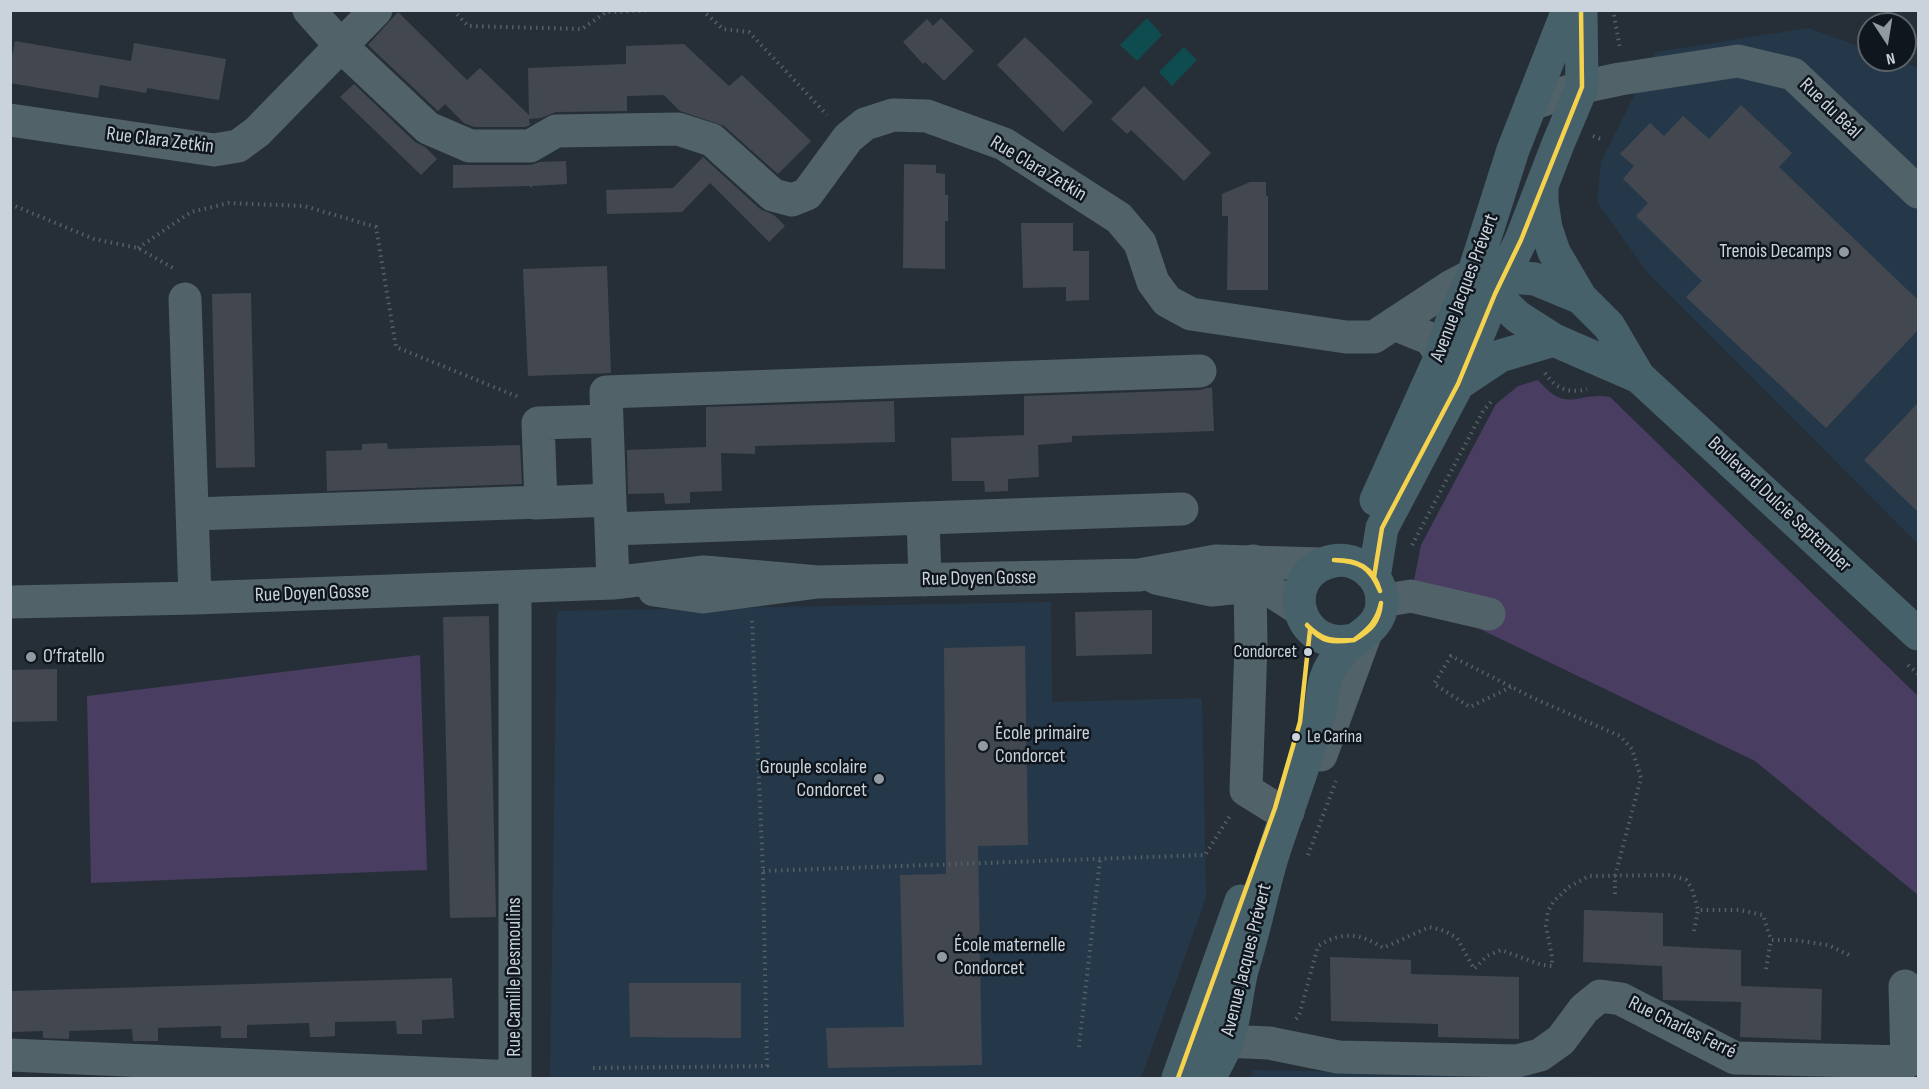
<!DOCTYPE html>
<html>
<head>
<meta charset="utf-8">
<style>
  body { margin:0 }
  #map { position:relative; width:1929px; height:1089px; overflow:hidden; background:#262f37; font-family:"Sofia Sans Condensed",sans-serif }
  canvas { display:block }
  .frame { position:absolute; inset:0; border:12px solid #cad3dc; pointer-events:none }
  .north { position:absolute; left:1857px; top:12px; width:60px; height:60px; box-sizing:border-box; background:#10161d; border:2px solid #5a6269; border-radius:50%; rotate:168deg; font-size:16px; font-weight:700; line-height:24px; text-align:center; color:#cad3dc }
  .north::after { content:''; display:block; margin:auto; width:21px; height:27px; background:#919aa2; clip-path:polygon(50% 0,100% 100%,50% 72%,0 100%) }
</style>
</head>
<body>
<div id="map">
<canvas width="1929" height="1089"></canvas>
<div class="frame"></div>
<div class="north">N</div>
</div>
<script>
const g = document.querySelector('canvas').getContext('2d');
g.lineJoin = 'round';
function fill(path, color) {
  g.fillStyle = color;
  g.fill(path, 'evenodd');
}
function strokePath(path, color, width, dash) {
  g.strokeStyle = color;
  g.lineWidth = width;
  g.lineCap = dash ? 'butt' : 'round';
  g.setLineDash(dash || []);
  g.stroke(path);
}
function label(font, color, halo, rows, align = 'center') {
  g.font = font + ' "Sofia Sans Condensed",sans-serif';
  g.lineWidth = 5;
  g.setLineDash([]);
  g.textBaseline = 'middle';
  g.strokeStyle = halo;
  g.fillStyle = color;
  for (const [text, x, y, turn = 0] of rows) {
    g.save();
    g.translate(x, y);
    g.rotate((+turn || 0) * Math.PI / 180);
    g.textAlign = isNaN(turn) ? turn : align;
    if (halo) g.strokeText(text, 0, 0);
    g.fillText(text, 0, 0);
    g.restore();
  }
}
const built = new Path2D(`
  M1808 28 1869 50V60H1897L1918 68V544L1647 272 1597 202 1601 162 1656 52Z
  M1051 602 1052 702 1202 698 1206 898 1141 1078H550L557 611Z
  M1254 1070 1654 1078H1250Z`);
const green = new Path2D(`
  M1538 380C1568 415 1577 391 1610 397L1918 696V895L1755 761 1411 596 1421 545 1496 404 1518 386Z
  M420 655 427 870 91 883 87 696Z`);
const water = new Path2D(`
  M1147 18 1162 35 1137 61 1120 45Z
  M1184 47 1197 60 1172 86 1159 72Z`);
const building = new Path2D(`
  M398 12 467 80 480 68 529 115 528 68 626 64V46L684 44 729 86 742 75 811 141 778 174 724 126 680 111 664 95 627 96V111L556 112 541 118 529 119 530 125 525 127H474L464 123 445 104 438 111 368 45Z
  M941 18 974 51 944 81 925 62 923 64 903 42 927 19 933 26Z
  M1025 37 1093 102 1063 132 997 65Z
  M15 41 131 61 134 43 226 59 219 100 147 88 146 93 100 85 98 98 10 83V66Z
  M354 84 415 142 425 147 437 159 421 175 340 97Z
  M1144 86 1211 153 1184 181 1131 130 1127 134 1111 119Z
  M1741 105 1792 153 1779 167 1918 300V330L1826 428 1686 297 1702 281 1636 216 1648 203 1623 179 1634 166 1620 154 1650 123 1664 136 1683 116 1709 139Z
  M703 157 760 209 774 215 785 226 769 242 710 183 682 212 607 214 606 190 673 188Z
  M566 161 567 184 532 186V188L529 186 453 188V165H530L540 162Z
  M904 164 936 165V173L945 174V195H948V221H945V269L903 268Z
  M1250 182H1266V196H1268V290H1227L1228 216H1222V194Z
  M1021 223H1073V251H1089V300L1066 301V287L1023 288Z
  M607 266 611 373 528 376 523 269Z
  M251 293 255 467 216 468 212 294Z
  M1206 388H1212L1214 431 1072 436V442L1038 445 1039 477 1008 479V491L985 492 984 481H952L951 438 1024 435V396L1201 390Z
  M894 401 895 442 755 446V454L721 453 722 491 690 492V503L665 504 664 493 628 494 627 450 706 447V407Z
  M1918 403V512L1864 460Z
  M387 443 388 449 520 445 522 484 327 491 326 451 362 450V444Z
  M1152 610V654L1076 656 1075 612Z
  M489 616 496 917 450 918 443 617Z
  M1025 646 1028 845 978 846 982 1065 828 1068 826 1028 904 1027 900 875 946 874 944 648Z
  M57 669V721L10 722V670Z
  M1584 910 1663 913V946L1741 950V986L1822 989 1821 1040 1740 1037 1741 1002 1663 1000 1662 966 1583 962Z
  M1330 957 1411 960V974L1519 977V1039L1438 1037V1024L1331 1021Z
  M452 978 454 1018 422 1020V1034H397L396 1021 335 1022V1036L321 1037H310L309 1023 247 1025V1038H221V1026L158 1028V1041H133L132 1029 69 1031V1039L43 1038V1031L12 1032V991Z
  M629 983H741V1038L630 1037Z`);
const path = new Path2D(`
  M453 10 468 26 582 29 606 12 660 10
  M702 10 723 29 749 32 827 115
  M1614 15 1620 49
  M1593 136 1603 140
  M10 204 94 239 138 248 173 268 174 271
  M138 248 191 212 229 203 304 206 376 227 396 347 516 396 519 399
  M1545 373C1556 389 1569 394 1587 389
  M1412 545 1483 411 1491 402
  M1908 665 1918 674
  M1511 687 1470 707 1434 684 1451 656 1533 698 1620 736 1632 749 1641 778 1615 876V894
  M1308 855 1336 781
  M763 871 1205 855 1231 814
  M1694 931 1698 910
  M1766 969 1771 940
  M1296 1019 1299 1016 1318 946C1342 931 1360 933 1383 948L1429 927 1445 931 1457 938 1474 969 1487 956 1501 950 1542 965 1552 966V957L1546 926 1548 911 1554 901 1569 887 1589 876 1670 875 1686 880 1692 889 1698 910H1739L1763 915 1771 940H1794L1828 945 1851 956
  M1079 1047 1100 860
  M593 1068 767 1066 763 871 752 620`);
const minor = new Path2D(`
  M309 10 341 46 428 128 470 146H530L556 131 678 129 712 140 773 195 792 200 807 194 848 138 865 124 893 115 927 116 1004 144 1119 218 1140 243 1153 282 1167 301 1191 314 1346 337H1374L1450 287 1473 275
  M1531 104 1582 87 1620 79 1738 61 1793 74 1918 192
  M10 120 214 150 238 146 257 132 376 10
  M185 299 195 598
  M1394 324 1431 339 1441 356
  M607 421 606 392 1200 371
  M535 503 610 500
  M193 514 541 502 538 423 607 421 613 583
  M923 518 925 580
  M611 529 1182 509
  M1253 561 1250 586 1251 645 1246 790 1275 808 1288 812
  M1156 578 1212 590 1250 586 1268 589 1299 609
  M654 590 703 597 818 582 1139 575 1216 561 1321 564
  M1382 601 1411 596 1489 614
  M10 602 195 598 613 583 704 572 818 582
  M1321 755 1365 635
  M1199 1040 1269 1043 1338 1057 1517 1061 1540 1055 1561 1040 1584 1009 1600 996 1621 999 1735 1058 1907 1062 1905 986
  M10 1055 515 1077V587`);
const major = new Path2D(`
  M1542 189V202L1546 228 1554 252 1581 298 1609 326 1639 377 1918 634
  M1485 275 1535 279 1581 298
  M1481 282 1518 317 1554 340
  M1458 384 1500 356 1554 340 1639 377
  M1376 500 1441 356 1451 324 1473 275 1513 150 1568 10
  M1374 577 1382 528 1458 384 1495 294 1521 240 1558 144 1582 87 1581 10
  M1178 1078 1241 901
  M1209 1078C1215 1067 1223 1054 1227 1042 1236 1018 1236 991 1243 967 1254 932 1261 896 1271 861 1282 825 1296 790 1307 754 1311 739 1316 725 1320 710 1323 698 1322 686 1327 675 1331 663 1345 647 1355 640 1369 630 1382 621 1382 601 1382 576 1357 556 1333 561 1278 572 1294 653 1354 640`);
const bus1 = new Path2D(`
  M1334 560C1357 560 1373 566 1380 591
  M1334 560C1360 561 1370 567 1380 591
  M1374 577 1382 528 1458 384 1495 294 1521 240 1582 87 1581 10
  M1307 625C1323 641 1332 641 1354 640
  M1307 625C1322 643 1332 643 1354 640
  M1354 640C1369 629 1377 621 1381 603
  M1354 640C1371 630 1379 623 1381 603
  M1178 1078 1275 808 1300 722 1310 630`);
const markers = [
  [1844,252,6,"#919aa2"],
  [1308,652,5,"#cad3dc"],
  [31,657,6,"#919aa2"],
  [1296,737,5,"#cad3dc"],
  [983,746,6,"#919aa2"],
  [879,779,6,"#919aa2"],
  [942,957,6,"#919aa2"]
];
const busNames = [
  ["Condorcet",1297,652],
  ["Le Carina",1307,737,"left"]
];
const streetNames = [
  ["Rue du Béal",1830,109,44],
  ["Rue Clara Zetkin",160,141,7],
  ["Rue Clara Zetkin",1038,169,31],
  ["Avenue Jacques Prévert",1465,288,-69],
  ["Boulevard Dulcie September",1779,505,43],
  ["Rue Doyen Gosse",979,579,-1],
  ["Rue Doyen Gosse",312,594,-2],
  ["Avenue Jacques Prévert",1247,960,-76],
  ["Rue Camille Desmoulins",515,977,-90],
  ["Rue Charles Ferré",1682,1028,26]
];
const poiNames = [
  ["Trenois Decamps",1832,252,"right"],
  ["O’fratello",43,657],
  ["École primaire",995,734],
  ["Condorcet",995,757],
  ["Grouple scolaire",867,768,"right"],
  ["Condorcet",867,791,"right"],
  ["École maternelle",954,946],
  ["Condorcet",954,969]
];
fill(built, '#253849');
fill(green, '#493d61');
fill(water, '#0f4c4f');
fill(building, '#434850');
strokePath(path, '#546065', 4, [1.5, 4.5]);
strokePath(minor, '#526269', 33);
strokePath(major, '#47616a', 33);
strokePath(bus1, '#f5d24d', 4.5);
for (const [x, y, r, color] of markers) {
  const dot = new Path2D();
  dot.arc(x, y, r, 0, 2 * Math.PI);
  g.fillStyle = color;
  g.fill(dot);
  strokePath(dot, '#10161d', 2);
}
label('18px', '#cad3dc', '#10161d', busNames, 'right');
label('20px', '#cad3dc', '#10161d', streetNames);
label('20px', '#cad3dc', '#10161d', poiNames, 'left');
</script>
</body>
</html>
